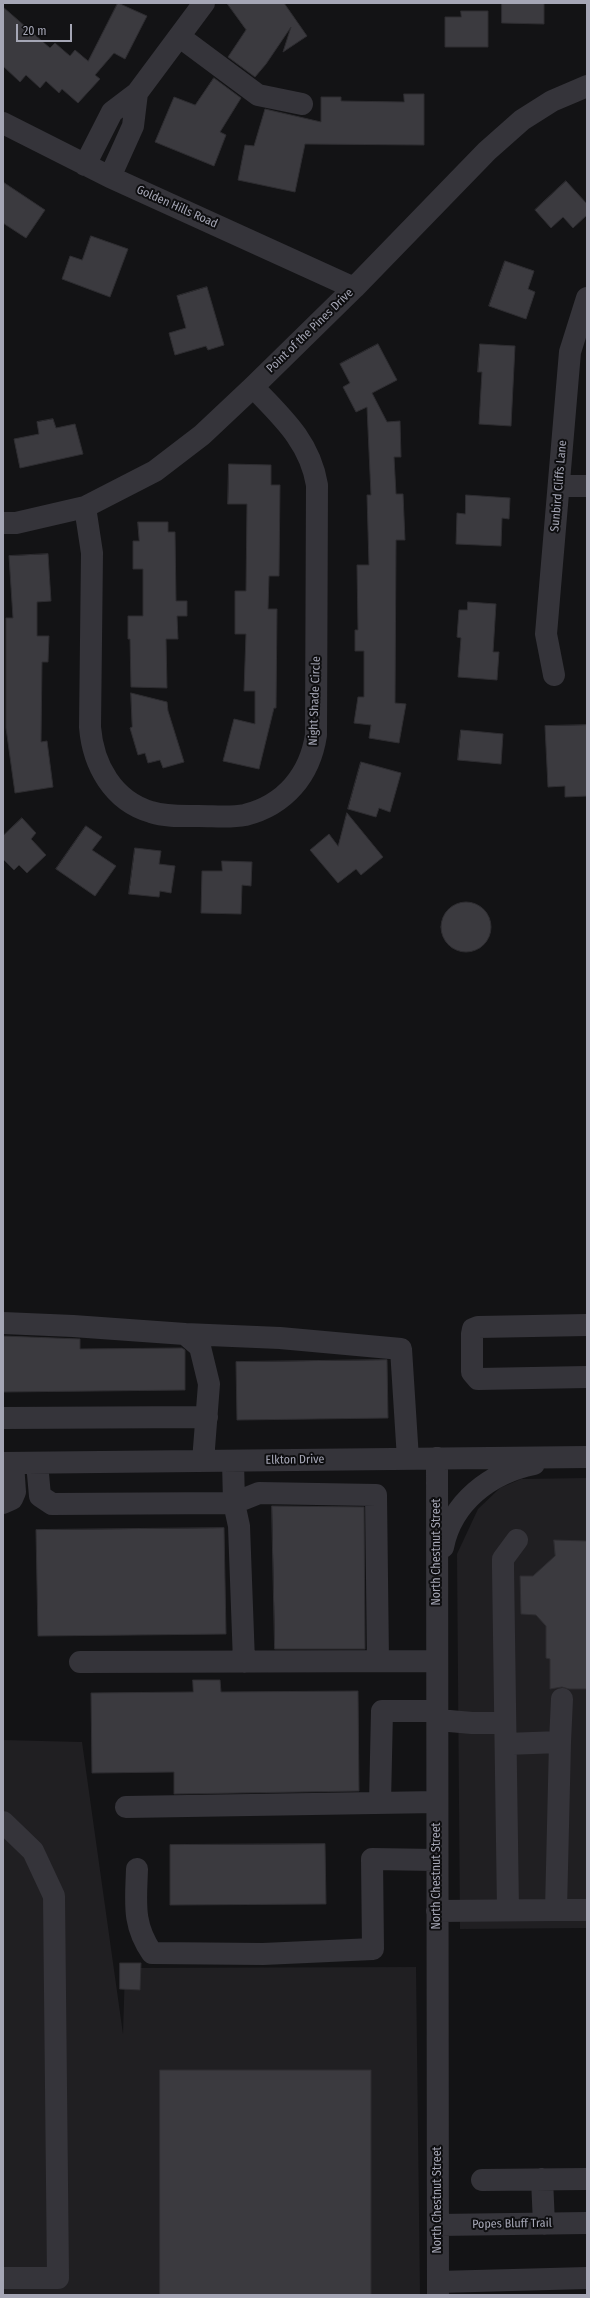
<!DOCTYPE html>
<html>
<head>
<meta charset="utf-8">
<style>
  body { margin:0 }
  #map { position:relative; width:590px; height:2298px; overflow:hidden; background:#131315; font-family:"Fira Sans Condensed",sans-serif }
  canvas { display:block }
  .frame { position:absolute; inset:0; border:4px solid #a5a6b5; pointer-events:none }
  .scale { position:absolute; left:16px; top:24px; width:56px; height:18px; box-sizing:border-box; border:2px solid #a5a6b5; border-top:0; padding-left:5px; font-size:12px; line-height:14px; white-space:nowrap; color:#a5a6b5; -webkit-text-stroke:3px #0e0e10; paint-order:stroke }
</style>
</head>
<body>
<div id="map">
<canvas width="590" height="2298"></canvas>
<div class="frame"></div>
<div class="scale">20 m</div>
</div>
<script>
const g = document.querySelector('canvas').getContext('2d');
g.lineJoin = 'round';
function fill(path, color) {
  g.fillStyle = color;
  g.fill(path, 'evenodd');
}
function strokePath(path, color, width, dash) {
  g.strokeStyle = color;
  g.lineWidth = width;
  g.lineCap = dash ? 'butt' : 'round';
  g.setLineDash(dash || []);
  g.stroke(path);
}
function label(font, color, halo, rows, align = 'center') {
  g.font = font + ' "Fira Sans Condensed",sans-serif';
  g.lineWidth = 4;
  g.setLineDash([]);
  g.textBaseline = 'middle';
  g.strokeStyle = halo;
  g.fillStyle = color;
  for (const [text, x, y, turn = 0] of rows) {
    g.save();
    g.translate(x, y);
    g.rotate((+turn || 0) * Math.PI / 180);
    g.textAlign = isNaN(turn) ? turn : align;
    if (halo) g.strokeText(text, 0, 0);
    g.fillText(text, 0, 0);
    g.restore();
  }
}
const built = new Path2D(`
  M587 1478V1928L460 1929 457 1554 478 1509 500 1488 521 1479Z
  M3 1740 82 1742 123 2034 125 1968 416 1967 420 2295H3Z`);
const building = new Path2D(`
  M118 3 147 16 125 59 114 53 95 75 100 79 78 103 62 89 59 93 46 81 40 88 26 75 20 82 3 66V7L50 48 55 43 70 56 75 50 88 61Z
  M227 3H284L307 36 283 52 291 27 266 64 255 77 228 57 246 30Z
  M502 3H544V24L502 23Z
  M461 11H488V47H445V17H461Z
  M214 78 241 98 220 132 226 135 214 166 155 142 174 97 195 105Z
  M404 94H424V145L305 144 295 192 238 180 245 145 254 146 265 109 321 122V97H341V101L404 102Z
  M566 181 587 204V215L573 228 563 217 551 228 535 210Z
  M3 182 45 210 26 238 3 223Z
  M91 236 128 249 110 297 62 279 70 256 82 260Z
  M505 261 534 271 528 289 535 292 526 319 489 306Z
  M207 287 224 345 208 350 206 346 175 355 169 333 186 328 177 296Z
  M378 344 397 380 372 393 387 422 400 421 401 457H394L396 494H403L405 540H396L395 703 406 704 399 743 369 738 371 725 354 723 358 697H364V651H355V630H358L357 565H369L367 495H371L367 407 356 412 343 387 350 383 340 364Z
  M480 344 515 346 511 426 479 424 482 372H478Z
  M53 419 56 428 75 424 83 454 20 468 14 439 39 434 37 422Z
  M229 464 271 465V485H280L279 576H269L268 609H277L276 708H274L259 769 223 761 234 719 255 724V691H244L246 634H235V591H246L247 504H228Z
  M466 495 510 498 509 519 502 518 501 546 456 544 457 513 465 514Z
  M138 522H168V532H175L176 601H187V616H177L178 639H166L167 688 131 687 130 639H128V616H143V569H133V541H139Z
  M48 554 51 601 37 602V636H49L48 662H42L41 742 47 741 53 787 15 793 6 728V618H13L9 556Z
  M468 602 496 604 493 652H499L497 680 458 677 461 638 457 637 459 610H467Z
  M131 693 167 702 168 711 184 762 163 768 160 760 148 763 145 753 138 755 130 728 132 727Z
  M587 725V796L565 797V786L548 787 545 726Z
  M461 730 503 734 501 764 458 760Z
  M361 762 401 773 390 812 379 808 376 817 348 809Z
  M347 813 383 857 361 875 356 869 338 883 310 850 329 834 338 846Z
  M22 818 36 833 31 839 46 855 27 873 19 865 14 870 3 859V836Z
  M86 826 102 837 92 850 116 866 95 896 56 869Z
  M135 848 161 851 159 864 175 866 171 893 160 891 159 897 129 894Z
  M222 861 252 862 251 886 242 885 241 914 201 913 202 871H222Z
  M441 927a25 25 0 1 1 50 0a25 25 0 1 1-50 0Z
  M3 1336 80 1339V1349L182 1348 185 1350V1390L3 1392Z
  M387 1360 388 1418 237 1420 236 1362Z
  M272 1506 364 1507 365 1649H275Z
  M224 1528 226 1634 38 1636 36 1530Z
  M554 1540 587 1541V1689H569L562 1687 550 1689V1659L546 1658V1626L536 1615 521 1614 520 1576H533L555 1556Z
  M193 1680H220L221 1692 358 1691 359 1791 174 1794V1772L92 1773 91 1693 193 1692Z
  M325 1844 326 1904 170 1905V1845Z
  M120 1963H141L140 1990 120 1989Z
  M160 2070H371V2295H160Z`);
const minor = new Path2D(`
  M180 37 258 95 302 104
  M3 123 110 177 354 288
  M85 165 112 112 137 93 204 3
  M110 177 133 126 137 93
  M560 486H587
  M85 507 92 553 90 727C93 765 113 801 151 812 166 817 183 816 199 816 214 816 230 818 245 815 285 805 310 775 316 735L317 485C310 442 282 417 253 387
  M3 523H16L85 507 155 471 202 435 253 387 354 288 487 151 522 120 552 101 587 86
  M554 675 546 634 570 352 587 298
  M3 1323 73 1326 185 1334 200 1347 209 1384 203 1461
  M587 1325 478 1327 473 1329 472 1334V1372L478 1379 587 1377
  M185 1334 280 1338 401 1349 408 1459
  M3 1418 207 1417
  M437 1458 438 2295
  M3 1463 587 1457
  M37 1463 40 1496 52 1504 234 1503 233 1461
  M3 1503 12 1499 15 1492 13 1463
  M443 1547C452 1502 490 1473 534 1464
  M80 1662 437 1661
  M244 1662 239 1526 234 1503 259 1493 376 1495 378 1661
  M438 1720 472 1723H505
  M560 1742 562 1699
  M506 1744 560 1742 556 1910H587
  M380 1803 382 1711H437
  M126 1807 437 1802
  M3 1822 33 1851 54 1896 58 2278H3
  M137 1869C136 1902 132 1924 152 1953L263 1954 373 1949 372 1859 437 1860
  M508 1910 503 1567V1559L517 1540
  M437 1911 556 1910
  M542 2179 544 2224
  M482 2180 587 2179
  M438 2225 587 2223
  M438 2282 587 2278`);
const streetNames = [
  ["Golden Hills Road",177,207,24],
  ["Point of the Pines Drive",310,331,-44],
  ["Sunbird Cliffs Lane",559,486,-85],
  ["Night Shade Circle",315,701,-88],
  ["Elkton Drive",295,1460,-1],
  ["North Chestnut Street",437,1552,-90],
  ["North Chestnut Street",437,1876,-90],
  ["North Chestnut Street",438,2200,-90],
  ["Popes Bluff Trail",512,2224,-1]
];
fill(built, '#201f22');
fill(building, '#3b3a3f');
strokePath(building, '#2e2d31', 1);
strokePath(minor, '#35343a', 22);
label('12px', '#a5a6b5', '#0e0e10', streetNames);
</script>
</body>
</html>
